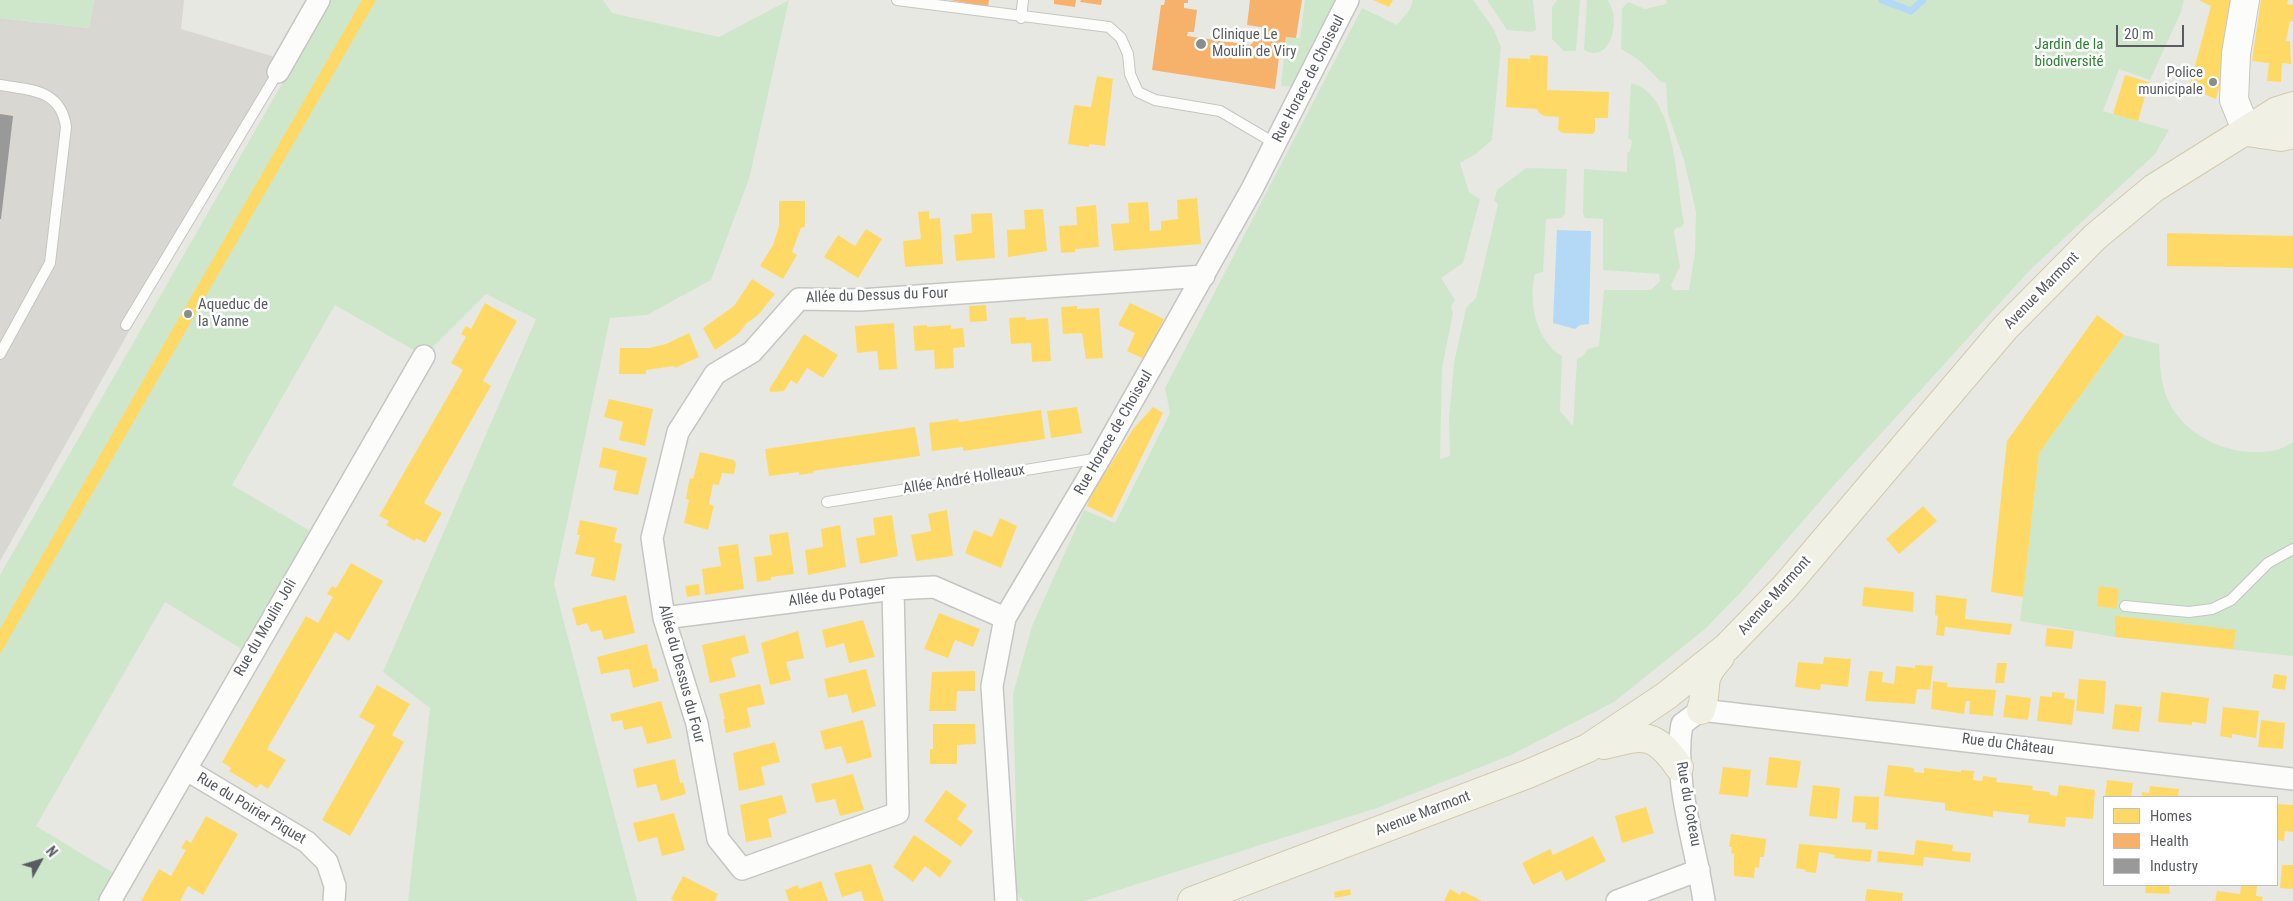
<!DOCTYPE html>
<html>
<head>
<meta charset="utf-8">
<style>
  body { margin:0 }
  #map { position:relative; width:2293px; height:901px; overflow:hidden; background:#e8e8e2; font-family:"Roboto Condensed",sans-serif }
  canvas { display:block }
  .legend { position:absolute; left:2103px; top:796px; width:175px; height:90px; box-sizing:border-box; background:#fff; border:1px solid #bcbec0; margin:0; padding:6px 9px; list-style:none; font-size:15px; color:#585c61 }
  .legend li { display:flex; align-items:center; gap:10px; height:25px }
  .legend b { width:25px; border:1px solid #bcbec0 }
  .north { position:absolute; left:15px; top:836px; width:50px; height:50px; -webkit-text-stroke:4px #fff; paint-order:stroke; rotate:51deg; font-size:14px; font-weight:700; line-height:20px; text-align:center; color:#585c61 }
  .north::after { content:''; display:block; margin:auto; width:18px; height:22px; background:#585c61; clip-path:polygon(50% 0,100% 100%,50% 72%,0 100%) }
  .scale { position:absolute; left:2116px; top:25px; width:68px; height:22px; box-sizing:border-box; border:2px solid #585c61; border-top:0; padding-left:6px; font-size:15px; line-height:18px; white-space:nowrap; color:#585c61; -webkit-text-stroke:4px #fff; paint-order:stroke }
</style>
</head>
<body>
<div id="map">
<canvas width="2293" height="901"></canvas>
<ul class="legend">
<li><b style="height:14px;background:#ffd966"></b>Homes</li>
<li><b style="height:14px;background:#f6b26b"></b>Health</li>
<li><b style="height:14px;background:#999"></b>Industry</li>
</ul>
<div class="north">N</div>
<div class="scale">20 m</div>
</div>
<script>
const g = document.querySelector('canvas').getContext('2d');
g.lineJoin = 'round';
function fill(path, color) {
  g.fillStyle = color;
  g.fill(path, 'evenodd');
}
function strokePath(path, color, width, dash) {
  g.strokeStyle = color;
  g.lineWidth = width;
  g.lineCap = dash ? 'butt' : 'round';
  g.setLineDash(dash || []);
  g.stroke(path);
}
function label(font, color, halo, rows, align = 'center') {
  g.font = font + ' "Roboto Condensed",sans-serif';
  g.lineWidth = 5;
  g.setLineDash([]);
  g.textBaseline = 'middle';
  g.strokeStyle = halo;
  g.fillStyle = color;
  for (const [text, x, y, turn = 0] of rows) {
    g.save();
    g.translate(x, y);
    g.rotate((+turn || 0) * Math.PI / 180);
    g.textAlign = isNaN(turn) ? turn : align;
    if (halo) g.strokeText(text, 0, 0);
    g.fillText(text, 0, 0);
    g.restore();
  }
}
const industrial = new Path2D(`
  M94 0H184L181 29 282 59 0 561V18L89 28Z`);
const green = new Path2D(`
  M0 0H94L89 28 0 18Z
  M330 0H603L612 13 719 37 789 0 749 179 711 280 647 315 610 318 554 584 637 901H408L430 708 383 672 536 319 486 294 424 356 335 305 232 485 319 536 251 655 165 602 36 826 122 878 109 901H0V575Z
  M1305 0H1341L1294 87 1281 86 1286 37 1300 38Z
  M1413 0H1473L1493 28 1501 47 1492 140 1476 154 1460 163 1469 192 1480 199 1463 263 1441 278 1455 300 1451 307 1453 313 1442 368 1440 459 1450 456 1449 419 1454 363 1466 308 1476 298 1498 204 1494 201 1497 190 1526 168 1567 169 1565 214 1561 218 1546 219 1543 272 1535 274C1528 302 1536 341 1562 356L1560 411 1573 426 1577 359 1583 356 1588 349 1599 346 1604 290H1651L1660 281 1659 274 1603 270V219L1585 218 1583 213 1584 169 1627 172V153L1630 151 1632 141 1628 138 1631 83C1677 93 1676 187 1684 222L1682 227 1676 228 1674 232 1680 267 1671 285 1673 290H1689L1695 252 1696 212 1684 160 1668 114 1666 83 1661 82 1639 60 1621 49 1622 9 1628 2 1645 9 1666 4 1667 0H2184L2181 12 2150 80 2119 69 2103 111 2169 130 2155 154 2030 270 1836 483 1741 592 1705 629 1614 702 1511 755 1377 808 1084 901H1025L1019 897 1015 886 1016 817 1013 694 1032 626 1084 510 1115 523 1170 413 1165 388 1362 8 1397 25 1410 9Z
  M1487 0H1533L1536 30 1532 32 1507 30Z
  M1557 0H1580L1576 51H1564L1552 39V7Z
  M1587 0H1607C1622 15 1612 66 1584 50Z
  M2124 335 2159 344C2160 363 2160 383 2168 400 2186 439 2235 459 2276 450 2281 449 2288 445 2293 442V656L2115 637 2020 621 2039 453Z`);
const water = new Path2D(`
  M1557 230 1591 231 1589 324 1580 325 1575 329 1553 323Z`);
const homes = new Path2D(`
  M362 0H376L0 654V629Z
  M1373 0H1393L1389 7Z
  M2199 0H2235L2223 75 2216 99 2189 88 2211 6Z
  M2261 0H2288L2287 4 2293 5V21H2290L2286 41H2290L2291 64 2282 63 2281 82 2267 81 2269 63 2252 61Z
  M1530 55 1548 56 1547 90 1609 92 1608 118H1595V131L1593 134 1563 133 1558 130 1559 117 1544 116 1538 112 1537 109 1506 107 1508 58 1530 59Z
  M2125 75 2149 82 2138 121 2113 114Z
  M1097 76 1113 79 1105 146 1089 144V147L1068 144 1074 105 1091 107Z
  M1197 198 1201 244 1114 251 1111 224 1129 223 1128 203 1148 202 1150 231 1161 230V221L1178 219 1177 200Z
  M779 201H805V227L801 228 792 252 797 255 783 279 760 266 773 245 779 226Z
  M1096 205 1099 247 1075 249V252L1061 253 1059 226 1077 225 1076 207Z
  M1043 209 1047 251 1008 257 1007 230 1025 229 1024 210Z
  M929 211V219L940 218 943 264 905 267 903 241 921 239 918 212Z
  M992 213 995 258 956 261 954 235 972 233 971 214Z
  M866 229 882 239 858 278 824 257 838 235 855 246Z
  M2167 233 2293 236V268L2167 266Z
  M752 279 775 294 758 315 747 323 738 334 715 350 703 328 734 306Z
  M485 303 517 321 483 381 491 386 424 503 442 513 425 543 416 538 415 541 386 525 389 521 379 516 463 370 451 363 466 337 461 334 466 326 471 329Z
  M1130 303 1164 319 1144 359 1127 351 1135 333 1118 325Z
  M986 305 987 321 970 322 969 306Z
  M1077 306V309L1099 308 1103 358 1086 359 1082 333 1063 334 1061 307Z
  M2097 315 2124 335 2039 453 2023 597 1991 592 2007 441Z
  M1026 317V320L1048 318 1051 361 1032 362 1031 343 1011 344 1009 318Z
  M894 323 897 369 879 370 877 351 857 353 855 326Z
  M927 325V327L951 325V329L963 328 965 347 953 348 954 368 935 369 934 350 915 351 913 326Z
  M689 333 699 357 675 368 674 366 646 370V374H619L620 348H649L666 344Z
  M804 334 838 355 823 378 807 368 797 384 791 380 784 391 770 392V388Z
  M609 399 653 409 645 446 619 440 623 422 604 417Z
  M1077 407 1082 433 1051 438 1047 411Z
  M1153 407 1163 413 1112 518 1087 506 1091 495 1134 428Z
  M1041 410 1045 439 963 451V447L932 451 929 423 958 419 959 422Z
  M915 427 920 456 813 471V473L799 475V472L769 476 765 449Z
  M603 447 647 458 638 495 613 490 617 471 599 467Z
  M700 452 734 460 736 463 734 474 722 473 719 485 713 484 709 504 714 506 708 530 684 523 689 500 686 499 688 487 690 478 693 479Z
  M1923 506 1937 521 1899 554 1886 539Z
  M947 510 953 556 916 561 911 535 931 531 928 514Z
  M892 515 898 556 860 564 856 538 875 535 873 518Z
  M1000 518 1017 526 1001 568 965 553 974 530 992 537Z
  M580 520 617 528 614 542 622 544 615 581 591 576 595 558 575 554 580 535H577Z
  M840 525 846 567 808 575 805 550 823 547 821 529Z
  M788 532 794 574 771 577V580L757 582 754 557 772 555 769 535Z
  M738 544 744 589 705 595 702 569 721 566 718 547Z
  M351 563 383 581 349 641 335 632 267 749 286 760 268 789 260 784 257 788 229 771 231 768 222 762 306 616 318 623 333 597 327 594 332 586 336 588Z
  M699 584 700 595 687 597 685 586Z
  M2099 586 2119 589 2116 609 2097 606Z
  M1864 587 1914 592 1913 612 1862 606Z
  M626 595 635 633 604 640 601 630 591 632 587 623 577 626 572 608Z
  M1936 595 1967 599 1965 619 2012 624 2010 635 1945 627 1944 636 1936 635 1938 616 1935 615Z
  M939 613 980 629 973 647 955 640 948 658 924 649Z
  M2115 616 2236 630 2233 649 2115 637Z
  M863 620 875 657 849 663 844 643 826 648 822 630Z
  M2047 628 2074 631 2072 649 2045 646Z
  M798 631 804 658 786 662 791 680 770 685 761 643Z
  M745 635 749 653 731 658 736 677 710 683 702 645Z
  M647 644 653 669 656 668 659 681 633 688 629 669 601 674 597 657Z
  M1824 657 1851 659 1848 687 1821 684 1820 690 1795 687 1798 662 1823 664Z
  M1997 663H2007L2004 683H1995Z
  M1915 665 1933 666 1930 690 1917 689 1915 704 1865 701 1869 671 1883 672 1882 682 1894 684 1896 666 1915 668Z
  M866 669 876 706 852 713 847 694 828 698 824 679Z
  M975 671V691H957L956 711H929L932 672Z
  M2274 674 2287 676 2285 690 2272 688Z
  M2079 679 2106 681 2104 714 2076 711Z
  M1933 681 1948 683 1947 687 1996 690 1993 716 1969 714 1970 701H1966L1964 714 1931 709Z
  M760 684 765 704 747 708 751 727 726 733 723 719H725L719 694Z
  M377 685 410 704 392 735 404 742 350 836 322 820 375 726 359 717Z
  M2052 692 2065 693 2064 698 2075 700 2072 725 2037 721 2040 696 2052 697Z
  M2161 692 2209 698 2206 724 2192 722V725L2158 722Z
  M2006 695 2031 698 2028 720 2003 717Z
  M661 701 672 738 647 744 642 726 624 730 622 720 612 722 610 714Z
  M2115 704 2142 707 2139 732 2112 729Z
  M2223 707 2259 711 2256 738 2232 734V738L2220 736Z
  M863 720 872 757 847 764 841 746 825 750 820 731Z
  M2261 720 2285 723 2283 749 2258 747Z
  M933 724H975L976 744 957 745V764H930V749H933Z
  M775 742 780 762 761 767 765 785 739 791 733 753Z
  M1769 757 1801 761 1797 788 1766 785Z
  M675 759 680 783 683 782 686 794 661 801 656 784 637 788 633 769Z
  M1888 765 1914 768V772L1924 773V768L1961 772V770L1974 771 1973 780 1982 781 1983 776 1997 778 1996 782 2033 786 2032 790 2049 792 2050 795 2057 796 2059 785 2095 790 2093 819 2066 817 2065 827 2028 823 2029 815 1993 811V817L1956 812 1945 810V803L1884 796Z
  M1723 767 1751 770 1748 797 1719 794Z
  M853 774 864 810 840 816 835 799 816 803 811 784Z
  M2107 780 2133 783 2131 797H2105Z
  M1813 785 1840 788 1837 819 1809 816Z
  M2150 786 2179 789 2178 797H2142V792L2149 793Z
  M946 790 967 805 957 819 973 831 961 847 924 821Z
  M782 795 787 813 768 819 772 837 746 842 740 805Z
  M1854 796 1879 797 1878 830 1865 829 1866 823 1852 822Z
  M2277 804 2293 805V832L2285 831 2284 841 2277 840Z
  M1646 807 1654 833 1622 843 1615 816Z
  M674 813 685 850 662 856 657 837 638 842 633 823Z
  M206 816 238 834 203 895 188 886 180 901H141L159 869 171 876 186 850 181 848 186 840 191 843Z
  M1731 834 1766 839 1764 857H1760L1759 868 1755 867 1754 878 1734 876V854L1731 853 1732 847H1729Z
  M914 835 952 861 940 878 925 866 913 882 893 867Z
  M1593 836 1606 861 1566 881 1561 871 1533 885 1522 863 1550 849 1553 855Z
  M1916 840 1953 845 1952 851 1971 853 1970 862 1924 857 1923 866 1877 862 1878 851 1914 855Z
  M1799 844 1872 850 1870 862 1834 858 1835 855 1819 852 1816 873 1805 872 1806 870 1796 868Z
  M871 864 884 901H864L861 891 842 897 834 873Z
  M2282 865H2293V889L2280 888Z
  M683 876 718 894 715 901H675L671 899Z
  M821 881 828 901H789L785 890 798 885 799 889Z
  M2146 885H2169L2170 894 2145 893Z
  M2241 885 2257 886 2256 896 2263 897 2262 901H2215L2217 891 2240 894Z
  M1350 889 1351 895 1335 898 1334 892Z
  M1450 889 1460 895 1462 891 1482 901H1444Z
  M1867 889 1903 893 1902 901H1865Z`);
const health = new Path2D(`
  M950 0H989L988 7Z
  M1054 0H1076L1075 7 1054 4Z
  M1081 0H1102L1101 5 1080 2Z
  M1165 0H1188V3H1184V8L1197 10 1194 32H1188L1187 36 1250 45 1253 43 1254 31 1266 33 1267 28 1247 25 1250 0H1302L1296 38 1286 37 1284 50 1280 49 1275 89 1152 70 1161 5H1164Z`);
const industry = new Path2D(`
  M0 114 13 116 1 219H0Z`);
const stream = new Path2D(`
  M1882 0 1911 11 1923 0`);
const lane = new Path2D(`
  M897 0 1109 27 1121 38 1128 54 1130 74 1138 92 1155 100 1220 111 1276 144
  M1021 18 1023 0
  M0 85C30 90 61 89 66 127L50 263 0 354
  M126 325 278 72
  M827 502 1100 458
  M2125 606 2189 612 2212 609 2231 600 2268 563 2293 549`);
const street = new Path2D(`
  M278 72 319 0
  M893 589 898 813 742 869 718 839 697 724 664 618 652 538 678 432 715 374 752 352 799 299 860 300 1204 276
  M664 618 893 589 934 587 1005 618
  M187 770 307 842 327 862 335 886 334 901
  M110 901 424 356
  M1006 901 992 686 1005 618 1100 458 1252 189 1348 0
  M1617 901 1699 870
  M1704 901C1696 846 1672 778 1682 724L1701 710 2293 779`);
const secondary = new Path2D(`
  M2245 0 2236 54 2234 100 2247 132`);
const primary = new Path2D(`
  M2247 132 2281 137 2293 134
  M1701 710C1705 699 1704 696 1705 686 1705 674 1713 665 1720 657
  M1604 745C1643 735 1654 731 1679 767
  M1192 901 1528 774 1588 748 1666 696 1727 647 1785 587 2005 328 2095 237 2154 188 2277 111 2293 106`);
const markers = [
  [1201,44,6,"#8a8d8e"],
  [2213,82,5,"#8a8d8e"],
  [188,314,5,"#8a8d8e"]
];
const poiNames = [
  ["Clinique Le",1212,35],
  ["Moulin de Viry",1212,52],
  ["Police",2203,73,"right"],
  ["municipale",2203,90,"right"],
  ["Aqueduc de",198,305],
  ["la Vanne",198,322]
];
const parkNames = [
  ["Jardin de la",2069,45],
  ["biodiversité",2069,62]
];
const streetNames = [
  ["Rue Horace de Choiseul",1309,79,-63],
  ["Avenue Marmont",2042,291,-46],
  ["Allée du Dessus du Four",877,296,-2],
  ["Rue Horace de Choiseul",1114,433,-60],
  ["Allée André Holleaux",964,480,-9],
  ["Allée du Potager",837,596,-7],
  ["Avenue Marmont",1775,596,-48],
  ["Rue du Moulin Joli",266,628,-60],
  ["Allée du Dessus du Four",681,674,75],
  ["Rue du Château",2008,745,7],
  ["Rue du Coteau",1688,804,80],
  ["Rue du Poirier Piquet",251,809,31],
  ["Avenue Marmont",1423,814,-21]
];
fill(industrial, '#d8d7d1');
fill(green, '#cee7cb');
fill(water, '#b3d9f6');
fill(homes, '#ffd966');
fill(health, '#f6b26b');
fill(industry, '#999');
strokePath(stream, '#b3d9f6', 7);
strokePath(lane, '#c5c6c4', 12);
strokePath(street, '#c5c6c4', 24);
strokePath(secondary, '#c5c7c5', 30);
strokePath(primary, '#d3caad', 30);
strokePath(lane, '#fcfcfb', 10);
strokePath(street, '#fcfcfb', 21);
strokePath(secondary, '#fcfcfb', 28);
strokePath(primary, '#f1f0e5', 28);
for (const [x, y, r, color] of markers) {
  const dot = new Path2D();
  dot.arc(x, y, r, 0, 2 * Math.PI);
  g.fillStyle = color;
  g.fill(dot);
  strokePath(dot, '#fff', 2);
}
label('15px', '#585c61', '#fff', poiNames, 'left');
label('15px', '#2d8332', '#fff', parkNames);
label('15px', '#585c61', '#fff', streetNames);
</script>
</body>
</html>
